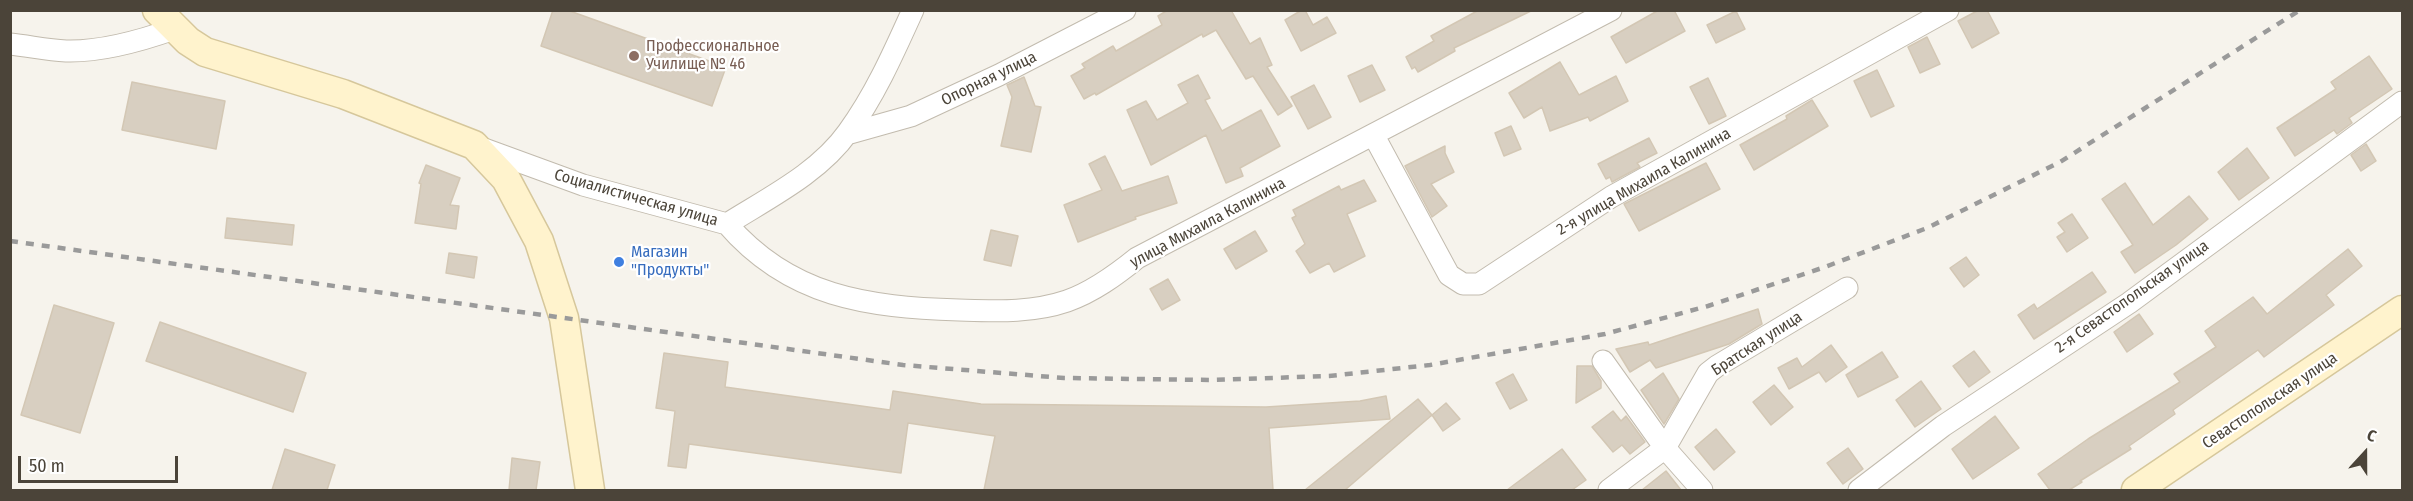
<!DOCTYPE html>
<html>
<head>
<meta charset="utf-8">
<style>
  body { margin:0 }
  #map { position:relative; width:2413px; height:501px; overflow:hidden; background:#f6f3ec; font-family:"Fira Sans Condensed",sans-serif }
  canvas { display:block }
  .frame { position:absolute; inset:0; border:12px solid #4b4439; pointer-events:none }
  .north { position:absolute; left:2335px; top:423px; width:60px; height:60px; -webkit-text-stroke:4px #fff; paint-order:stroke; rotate:21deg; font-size:16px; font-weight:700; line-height:24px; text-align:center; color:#4b4439 }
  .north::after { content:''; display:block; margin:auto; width:21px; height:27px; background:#4b4439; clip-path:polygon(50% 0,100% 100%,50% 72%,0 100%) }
  .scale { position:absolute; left:18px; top:456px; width:160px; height:27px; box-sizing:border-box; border:3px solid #4b4439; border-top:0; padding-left:8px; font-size:18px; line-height:21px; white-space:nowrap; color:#4b4439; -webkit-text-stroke:4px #fff; paint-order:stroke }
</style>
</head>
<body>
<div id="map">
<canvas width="2413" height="501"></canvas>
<div class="frame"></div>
<div class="north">С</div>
<div class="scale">50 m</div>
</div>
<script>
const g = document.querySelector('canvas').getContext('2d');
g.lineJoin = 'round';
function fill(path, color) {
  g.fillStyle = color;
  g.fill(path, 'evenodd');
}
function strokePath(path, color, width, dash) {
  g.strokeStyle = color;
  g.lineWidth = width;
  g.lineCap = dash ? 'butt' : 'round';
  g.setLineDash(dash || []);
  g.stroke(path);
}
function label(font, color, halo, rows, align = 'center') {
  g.font = font + ' "Fira Sans Condensed",sans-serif';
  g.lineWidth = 4.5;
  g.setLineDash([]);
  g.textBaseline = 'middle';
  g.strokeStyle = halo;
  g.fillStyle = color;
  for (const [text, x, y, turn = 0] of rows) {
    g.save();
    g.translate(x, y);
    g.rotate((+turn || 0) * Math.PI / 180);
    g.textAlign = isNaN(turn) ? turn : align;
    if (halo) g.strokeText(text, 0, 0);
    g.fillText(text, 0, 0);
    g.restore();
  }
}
const building = new Path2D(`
  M553 10H567L726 67 712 106 541 46Z
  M1168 10H1231L1250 44 1260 38 1272 65 1267 67 1292 106 1278 115 1253 76 1246 79 1216 30 1203 37 1202 34 1096 95 1095 93 1084 99 1071 76 1085 68 1082 64 1113 46 1116 51 1162 25 1158 16Z
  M1302 10H1305L1313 25 1327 17 1336 33 1301 51 1285 20Z
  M1479 10H1533L1454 48 1455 51 1418 72 1415 67 1412 69 1406 57 1434 41 1431 36Z
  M1659 10H1674L1685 31 1626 63 1611 37Z
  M1979 10H1987L1999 33 1972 48 1958 21Z
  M1736 11 1745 29 1716 43 1707 25Z
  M1927 37 1940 64 1920 73 1908 47Z
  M2369 56 2392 89 2349 118 2352 123 2337 134 2334 130 2295 156 2277 128 2336 89 2331 82Z
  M1560 62 1579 95 1616 76 1628 101 1590 121 1588 117 1550 131 1542 107 1524 118 1509 93Z
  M1372 65 1385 90 1360 102 1348 76Z
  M1877 70 1894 106 1871 117 1854 81Z
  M1198 75 1210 98 1205 100 1222 131 1261 110 1280 146 1240 168 1243 176 1226 183 1206 135 1151 165 1127 110 1146 101 1157 120 1188 103 1178 85Z
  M1024 77 1035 106 1041 107 1031 152 1001 146 1012 97 1007 85Z
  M1708 78 1726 116 1709 124 1690 87Z
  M132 82 225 101 216 149 122 130Z
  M1314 85 1331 117 1308 129 1291 97Z
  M1812 100 1828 126 1754 170 1740 145 1787 119 1786 116Z
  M1511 126 1521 149 1504 156 1495 133Z
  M1649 138 1657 153 1637 163 1640 167 1612 182 1610 177 1606 179 1598 164Z
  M2366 144 2376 161 2361 171 2351 155Z
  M1445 146V153L1454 172 1431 184 1447 206 1432 217 1405 166Z
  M2247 148 2269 178 2239 200 2218 172Z
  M1105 156 1122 191 1168 176 1177 203 1135 217 1136 219 1078 242 1064 205 1102 190 1089 164Z
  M1706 163 1720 189 1639 231 1624 204Z
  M426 165 460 178 450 205 459 206 456 229 415 223 421 184 419 183Z
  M1364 180 1376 201 1347 214 1365 256 1334 272 1329 263 1310 273 1296 251 1305 244 1292 218 1296 216 1293 210 1339 186 1341 190Z
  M2125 183 2153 225 2189 196 2208 219 2176 245 2135 273 2121 252 2133 245 2102 199Z
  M2072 214 2088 238 2067 252 2057 237 2065 232 2058 223Z
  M227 218 294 225 292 245 225 238Z
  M991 230 1018 236 1011 266 984 260Z
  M1255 231 1267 251 1236 269 1224 249Z
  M2348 249 2362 266 2326 295 2334 305 2264 357 2258 350 2173 410 2175 414 2129 446 2131 449 2080 481 2082 482 2069 490H2050L2038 474 2088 439 2180 382 2174 374 2216 347 2205 331 2253 297 2267 314Z
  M449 253 477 257 474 278 446 273Z
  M1966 257 1979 275 1964 287 1950 268Z
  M2092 272 2106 292 2034 339 2018 315 2034 304 2037 309Z
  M1168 279 1180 300 1162 310 1150 289Z
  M54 305 114 323 80 433 21 415Z
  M1758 309 1762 324 1729 344 1656 368 1650 360 1630 372 1616 349 1648 342 1649 345Z
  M2139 314 2153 334 2127 352 2114 332Z
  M160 322 306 373 293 412 146 361Z
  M1831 345 1847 367 1826 382 1819 372 1789 389 1778 368 1797 358 1802 367Z
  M1974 351 1990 372 1969 387 1953 366Z
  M1882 352 1898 377 1858 397 1846 375Z
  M664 353 728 362 725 387 890 410 893 391 981 404 1266 407 1360 401 1386 396 1390 419 1269 428 1273 490H984L995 436 908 423 901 473 689 444 686 468 668 466 675 411 656 408Z
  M1577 366H1592L1601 381V388L1576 403Z
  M1663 373 1679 399 1664 424 1641 390Z
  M1513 374 1527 400 1510 409 1496 383Z
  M1921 381 1941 409 1915 427 1896 400Z
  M1774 385 1793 407 1771 425 1753 402Z
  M1418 399 1432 415 1345 490H1305Z
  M1446 403 1460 419 1443 431 1432 415Z
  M1613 411 1621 421 1626 416 1645 442 1630 454 1622 445 1613 452 1592 427Z
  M1995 416 2019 448 1973 479 1952 449Z
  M1716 429 1735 452 1714 470 1695 447Z
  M1848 448 1863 469 1843 484 1827 463Z
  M285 449 335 465 327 490H272Z
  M1562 449 1586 480 1572 490H1507Z
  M512 458 540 462 536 490H509Z
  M1666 471 1681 490H1642Z`);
const street = new Path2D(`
  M10 44C29 46 47 50 66 51 101 52 140 41 174 29
  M847 134 911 116 999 75 1125 10
  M1374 136 1449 275 1463 284H1479L1611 197 1948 10
  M479 147 583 185 727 224C768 198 819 173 848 132 875 95 894 52 913 10
  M727 224C790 297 867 307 959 310 995 311 1032 313 1067 301 1093 292 1116 275 1137 258L1611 10
  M1603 361 1665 448 1702 490
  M1609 490 1665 448 1708 373 1717 366 1847 288
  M1859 490 1943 426 2129 303 2402 102`);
const secondary = new Path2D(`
  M157 10 188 41 205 52 343 94 474 145 506 179 539 241 564 318 590 490
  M2136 490 2402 310`);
const rail = new Path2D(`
  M10 241 903 365 1064 378 1211 380 1329 376 1430 365 1605 334 1708 306 1825 267 1927 228 2060 162 2300 10`);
const markers = [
  [634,56,6,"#8d6e63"],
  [619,262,6,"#3f7fe0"]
];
const educationNames = [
  ["Профессиональное",646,47],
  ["Училище № 46",646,65]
];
const streetNames = [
  ["Опорная улица",989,79,-26],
  ["2-я улица Михаила Калинина",1644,182,-30],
  ["Социалистическая улица",636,198,16],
  ["улица Михаила Калинина",1208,223,-28],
  ["2-я Севастопольская улица",2132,297,-35],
  ["Братская улица",1757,344,-33],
  ["Севастопольская улица",2270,401,-34]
];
const shopNames = [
  ["Магазин",631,253],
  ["\"Продукты\"",631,271]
];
fill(building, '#d8cfc1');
strokePath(building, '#d3c7b4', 1.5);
strokePath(street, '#c2bbae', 23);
strokePath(secondary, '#d6c79b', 31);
strokePath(street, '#fff', 21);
strokePath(secondary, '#fff3cd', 28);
strokePath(rail, '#9a9a9a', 4.5, [8, 8]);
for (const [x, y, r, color] of markers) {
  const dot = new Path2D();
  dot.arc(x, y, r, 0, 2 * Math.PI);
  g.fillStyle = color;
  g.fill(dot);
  strokePath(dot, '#fff', 2);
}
label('16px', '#785e54', '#fff', educationNames, 'left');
label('16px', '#4b4439', '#fff', streetNames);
label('16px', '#366cbe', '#fff', shopNames, 'left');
</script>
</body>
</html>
